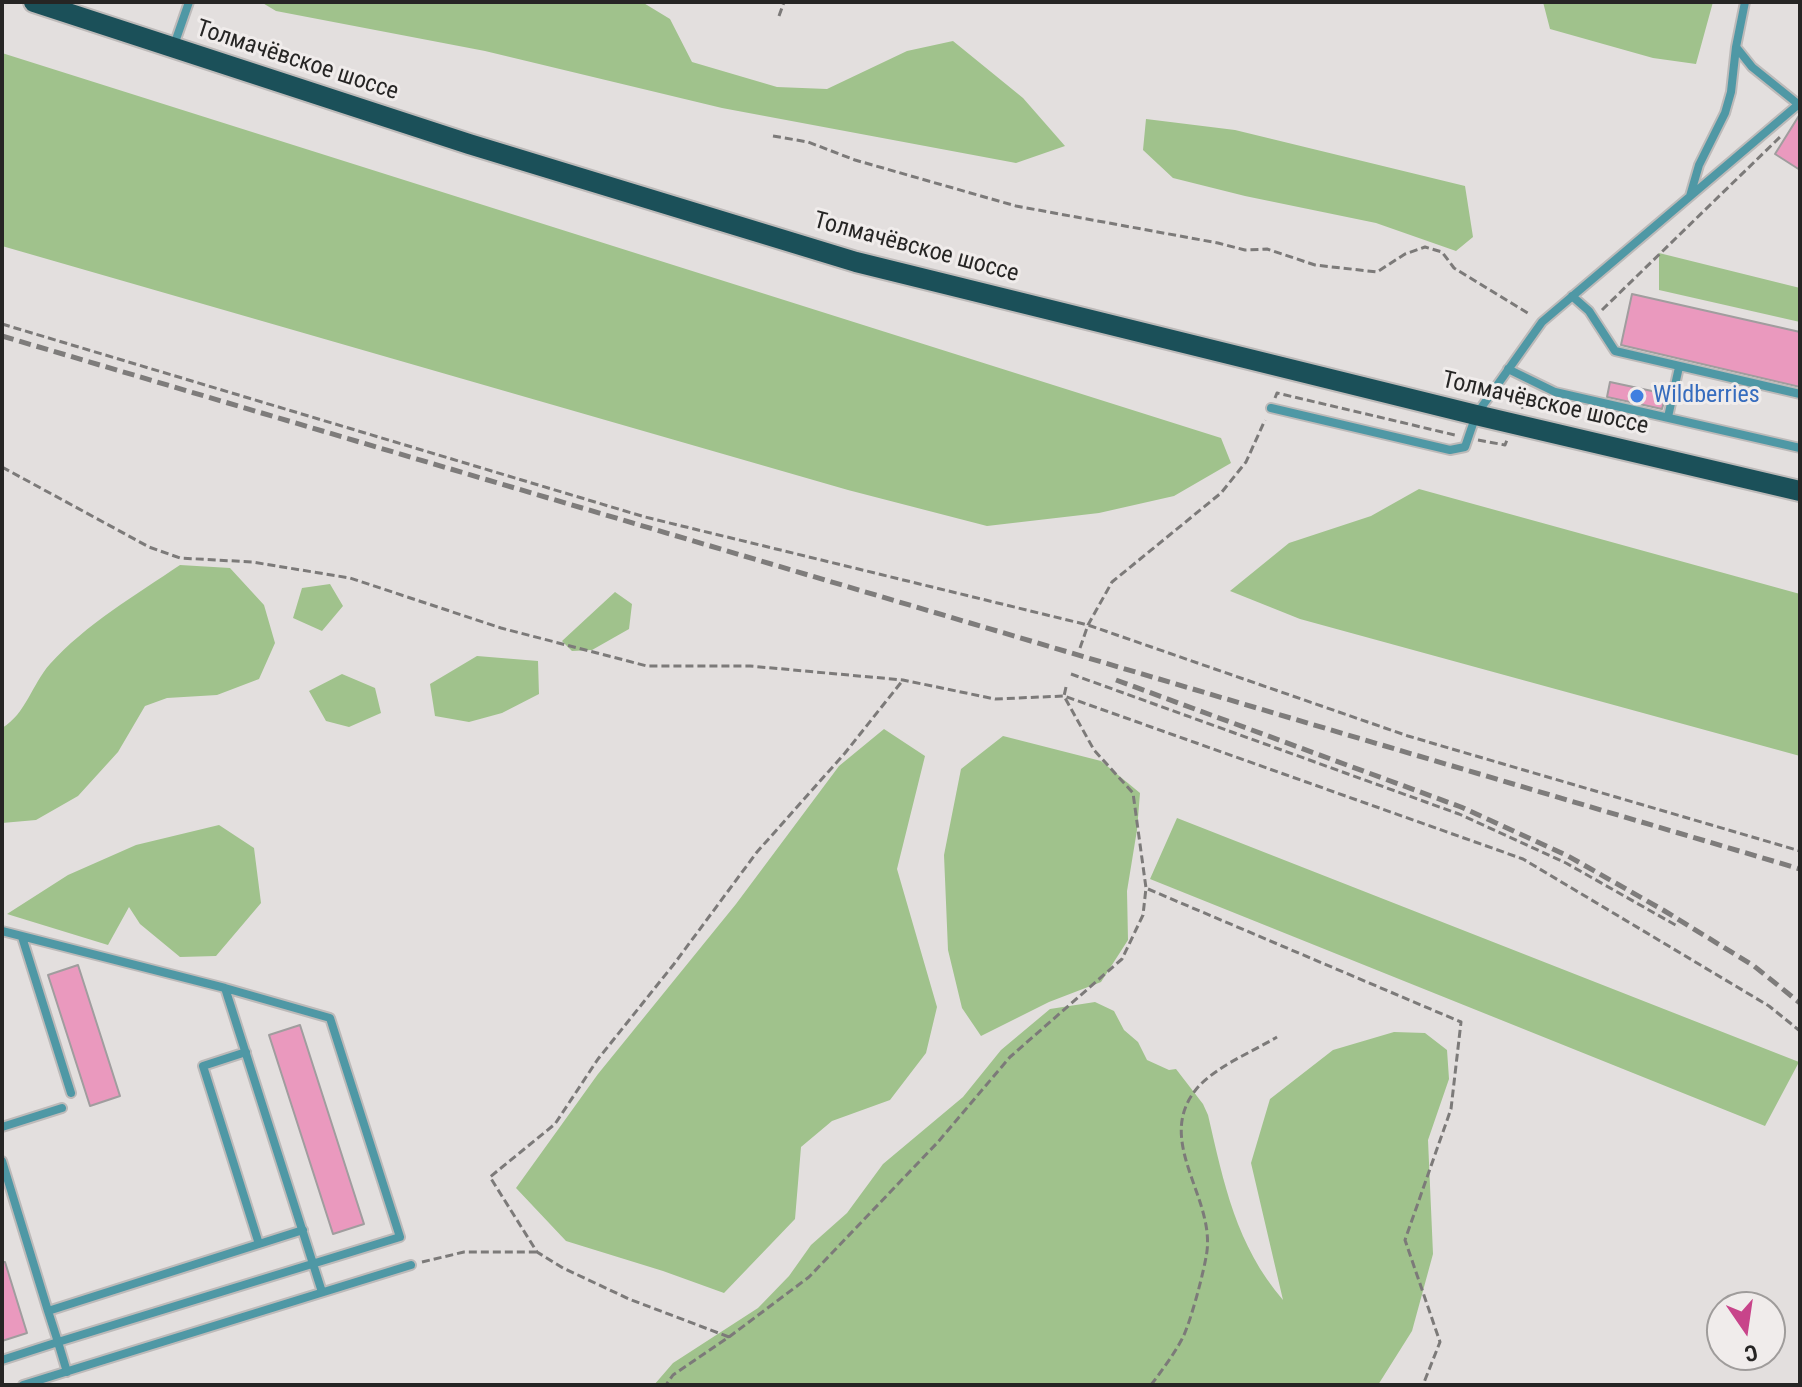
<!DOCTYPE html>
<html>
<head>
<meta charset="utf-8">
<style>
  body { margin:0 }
  #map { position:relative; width:1802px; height:1387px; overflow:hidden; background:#e3dfde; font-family:"Roboto Condensed",sans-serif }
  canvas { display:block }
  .frame { position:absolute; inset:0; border:4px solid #262524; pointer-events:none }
  .north { position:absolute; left:1706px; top:1291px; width:80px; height:80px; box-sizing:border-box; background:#f0eceb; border:2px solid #9f9c9b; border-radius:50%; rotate:167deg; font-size:22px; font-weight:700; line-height:32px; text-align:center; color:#262524 }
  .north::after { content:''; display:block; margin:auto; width:28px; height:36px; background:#c8448a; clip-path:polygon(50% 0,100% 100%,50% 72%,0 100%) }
</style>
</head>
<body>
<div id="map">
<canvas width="1802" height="1387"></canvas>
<div class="frame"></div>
<div class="north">С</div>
</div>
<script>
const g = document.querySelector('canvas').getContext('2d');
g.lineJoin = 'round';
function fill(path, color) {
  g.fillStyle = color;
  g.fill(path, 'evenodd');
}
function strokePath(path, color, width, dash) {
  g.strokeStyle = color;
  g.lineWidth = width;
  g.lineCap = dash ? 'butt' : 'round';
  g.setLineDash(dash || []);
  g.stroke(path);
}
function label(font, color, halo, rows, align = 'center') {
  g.font = font + ' "Roboto Condensed",sans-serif';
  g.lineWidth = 6;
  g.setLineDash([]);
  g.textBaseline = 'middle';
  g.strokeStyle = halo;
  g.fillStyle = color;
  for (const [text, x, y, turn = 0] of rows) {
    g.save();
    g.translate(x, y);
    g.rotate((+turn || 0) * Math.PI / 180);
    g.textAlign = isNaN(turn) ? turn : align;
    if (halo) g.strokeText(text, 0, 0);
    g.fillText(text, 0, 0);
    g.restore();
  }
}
const green = new Path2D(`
  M261 2H642L670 19 692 62 777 87 827 89 907 51 953 41 1023 98 1065 146 1016 163 722 108 485 51 276 11Z
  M1543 2H1713L1696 64 1653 58 1550 29Z
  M2 53 1221 438 1231 463 1174 496 1099 513 987 526 848 490 2 246Z
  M1146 119 1235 130 1465 186 1473 237 1456 251 1376 223 1245 196 1173 178 1143 150Z
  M1659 253 1800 288V322L1659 290Z
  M1419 489 1800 594V756L1300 619 1230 591 1289 543 1371 516Z
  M180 565 230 568 264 605 275 643 259 679 217 695 167 698 145 706 118 752 78 796 36 820 2 823V728C26 714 32 684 50 664 86 624 136 595 180 565Z
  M330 584 343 606 322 631 293 618 302 588Z
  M615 592 632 604 629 629 592 650 572 651 562 641Z
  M477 656 538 661 539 694 502 713 469 722 435 716 430 684Z
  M342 674 375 688 381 713 349 727 326 721 309 691Z
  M884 729 925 756 897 869 937 1007 926 1053 890 1100 832 1121 801 1147 795 1219 724 1293 663 1271 566 1241 516 1188 598 1074 736 904 839 766Z
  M1003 736 1101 761 1140 793 1137 830 1127 891 1128 940 1101 982 1049 1002 981 1036 962 1008 948 950 944 855 961 769Z
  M1177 818 1799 1062 1765 1126 1150 879Z
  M219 825 254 848 261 903 216 956 180 957 140 924 129 907 108 945 7 914 68 875 136 845Z
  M1095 1002 1114 1011 1124 1030 1138 1042 1147 1060 1169 1070 1176 1069 1203 1104 1208 1115C1224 1184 1236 1245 1283 1300L1251 1163 1270 1099 1333 1050 1394 1032 1425 1033 1447 1050 1449 1079 1428 1140 1433 1254 1412 1331 1378 1385H654L673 1363 758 1308 789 1276 811 1245 847 1213 883 1164 963 1097 1001 1050 1050 1009Z`);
const building = new Path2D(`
  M1800 114V170L1775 154Z
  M1632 294 1800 332V387L1621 345Z
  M1610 382 1666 394 1662 409 1607 397Z
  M78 965 120 1096 90 1106 48 975Z
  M300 1025 364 1224 333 1234 269 1035Z
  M2 1262H5L27 1333 2 1341Z`);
const path = new Path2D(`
  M779 16 784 2
  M773 136 808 142 855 160 1016 206 1218 243 1245 250 1267 249 1315 265 1377 272 1405 254 1425 247 1442 252 1454 268 1531 315
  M1602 310 1780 137
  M2 324 645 517 1088 625 1408 736 1800 851
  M1275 398 1277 393 1455 435
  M1521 408 1539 399
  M1478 440 1505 445 1507 440
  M2 467 149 547 180 558 252 562 350 578 501 628 647 666H750L903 680 995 699 1064 696 1094 750 1133 793 1146 888 1143 915 1122 959 1010 1057 938 1142 809 1277 729 1337 673 1375 666 1385
  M1080 648 1088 625 1112 582 1221 493 1246 462 1265 420
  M1071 674 1459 814 1566 863 1679 927
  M1066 687 1064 696 1523 859 1769 1006 1800 1031
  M1148 889 1461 1022 1451 1109 1405 1240 1440 1342 1423 1385
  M422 1262 464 1252H537
  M729 1337 629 1299 563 1268 537 1252 490 1177 555 1124 598 1059 674 964 757 852 845 753 903 680
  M1151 1385C1162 1370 1173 1356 1182 1339 1190 1325 1205 1268 1207 1251 1214 1195 1152 1138 1199 1086 1219 1065 1252 1052 1277 1037`);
const lane = new Path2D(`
  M1745 2 1736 47 1752 67 1798 104
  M173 48 189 2
  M1690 196 1699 165 1725 113 1731 92 1736 47
  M1572 296 1589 311 1615 351 1800 394
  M1508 369 1555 392 1800 448
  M1271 408 1450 450 1465 447 1476 415 1542 322 1800 103
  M1668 417 1679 367
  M2 931 225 988 322 1292
  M22 937 71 1093
  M246 1052 203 1066 259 1244 303 1230
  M2 1127 62 1108
  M2 1161 48 1311 259 1244
  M2 1360 58 1342 48 1311
  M67 1372 58 1342 400 1237 330 1018 225 988
  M23 1385 411 1265`);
const primary = new Path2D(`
  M34 2 469 144 856 262 1476 415 1800 491`);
const rail = new Path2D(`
  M2 336 1800 869
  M1116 680 1461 807 1568 856 1663 910 1754 966 1800 1003`);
const markers = [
  [1637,396,8,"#3f7fe0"]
];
const streetNames = [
  ["Толмачёвское шоссе",297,61,18],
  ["Толмачёвское шоссе",916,248,15],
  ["Толмачёвское шоссе",1545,404,13]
];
const shopNames = [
  ["Wildberries",1653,396]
];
fill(green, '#a0c28c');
fill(building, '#ea99be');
strokePath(building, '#a09d9e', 2);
strokePath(lane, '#bdbab9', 12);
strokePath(primary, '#bdbab9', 24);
strokePath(path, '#7c7a79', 3, [8, 4]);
strokePath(lane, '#4f98a5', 8);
strokePath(primary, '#1b5059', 20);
strokePath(rail, '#7e7c7b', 5, [12, 6]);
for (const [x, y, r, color] of markers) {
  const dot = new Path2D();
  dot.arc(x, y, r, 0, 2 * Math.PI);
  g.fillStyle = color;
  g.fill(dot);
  strokePath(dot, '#f0eceb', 3);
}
label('24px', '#262524', '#f0eceb', streetNames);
label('24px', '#366cbe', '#f0eceb', shopNames, 'left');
</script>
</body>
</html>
